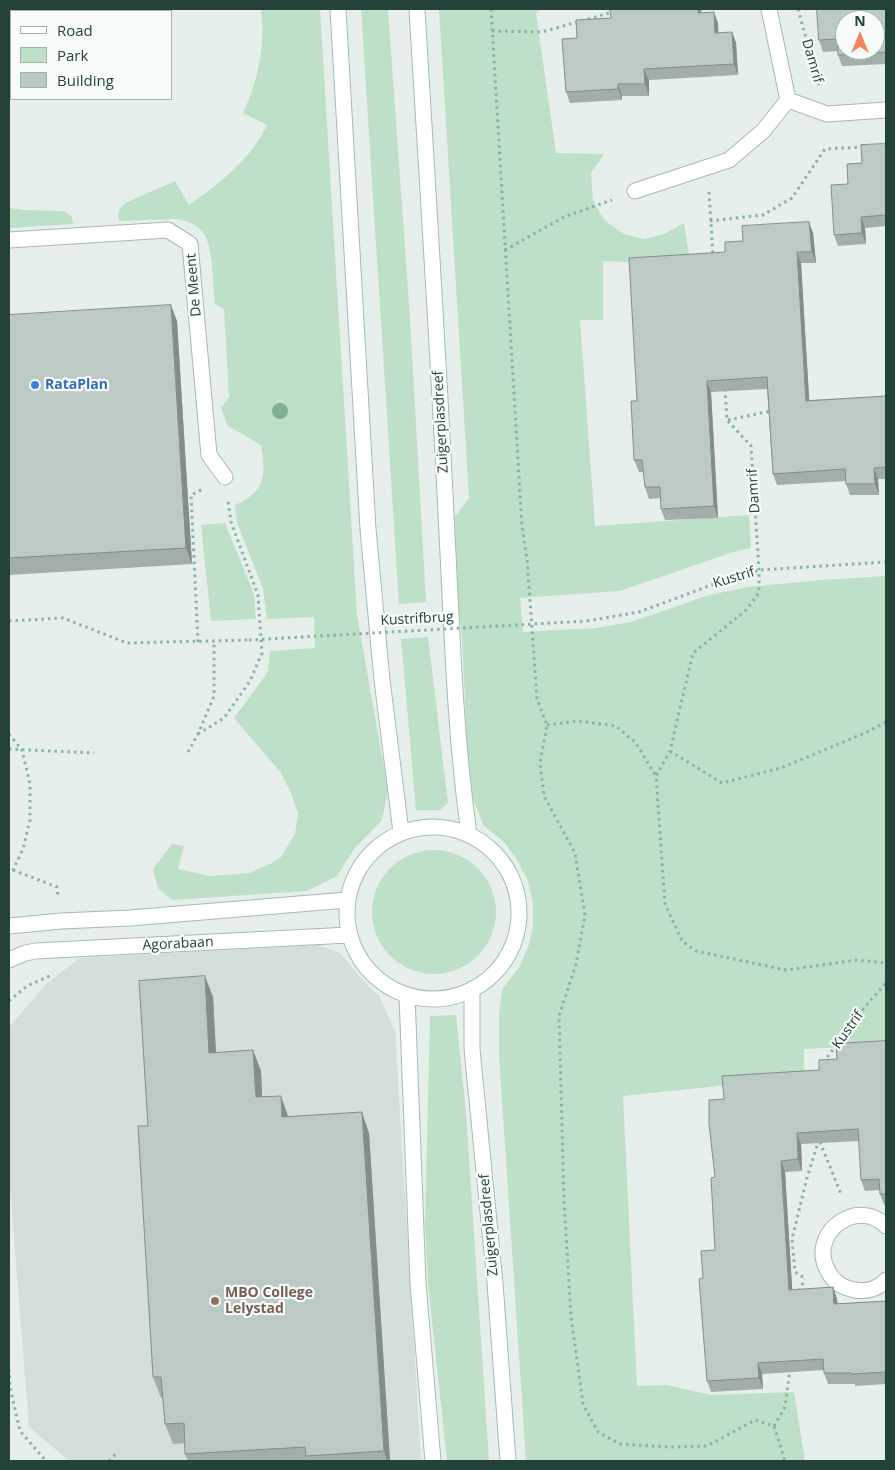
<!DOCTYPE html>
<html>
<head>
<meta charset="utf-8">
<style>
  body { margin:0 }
  #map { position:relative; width:895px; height:1470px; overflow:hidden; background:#e6efeb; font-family:"Open Sans",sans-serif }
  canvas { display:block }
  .frame { position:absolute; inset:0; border:10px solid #24423a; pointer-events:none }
  .legend { position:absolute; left:10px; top:10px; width:162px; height:90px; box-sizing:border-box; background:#f7fbf9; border:1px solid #a3b1ad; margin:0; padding:6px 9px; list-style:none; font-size:15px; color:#24423a }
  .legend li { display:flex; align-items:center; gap:10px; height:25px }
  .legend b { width:25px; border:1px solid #a3b1ad }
  .north { position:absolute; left:835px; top:10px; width:50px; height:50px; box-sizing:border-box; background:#f7fbf9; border:1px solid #a3b1ad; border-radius:50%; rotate:0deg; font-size:14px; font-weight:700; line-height:20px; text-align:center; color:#24423a }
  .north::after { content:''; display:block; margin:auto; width:18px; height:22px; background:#f4845f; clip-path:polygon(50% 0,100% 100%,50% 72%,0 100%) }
</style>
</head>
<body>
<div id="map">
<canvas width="895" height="1470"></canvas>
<div class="frame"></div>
<ul class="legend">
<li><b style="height:6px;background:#fff"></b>Road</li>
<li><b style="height:14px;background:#bfe0c8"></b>Park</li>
<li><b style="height:14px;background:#bbcac4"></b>Building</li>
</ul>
<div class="north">N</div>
</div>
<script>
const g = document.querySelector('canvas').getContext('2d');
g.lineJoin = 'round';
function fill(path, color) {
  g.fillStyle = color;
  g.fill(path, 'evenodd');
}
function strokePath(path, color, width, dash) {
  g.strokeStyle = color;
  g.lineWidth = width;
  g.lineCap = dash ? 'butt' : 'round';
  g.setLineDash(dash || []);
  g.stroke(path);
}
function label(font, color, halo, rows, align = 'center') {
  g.font = font + ' "Open Sans",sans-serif';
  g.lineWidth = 4.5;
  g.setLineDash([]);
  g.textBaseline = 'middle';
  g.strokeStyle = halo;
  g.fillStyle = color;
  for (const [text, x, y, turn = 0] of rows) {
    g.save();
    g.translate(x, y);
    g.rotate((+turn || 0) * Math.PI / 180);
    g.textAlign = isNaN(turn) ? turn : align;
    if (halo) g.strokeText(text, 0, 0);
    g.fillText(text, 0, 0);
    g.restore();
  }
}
const built = new Path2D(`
  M319 945 340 953 362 979 379 996 395 1031 421 1461H69L29 1427 9 1175V1027L47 983 80 958Z`);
const green = new Path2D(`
  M261 9H320L357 615 388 790 382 820 355 848 337 876 307 891 172 900 158 888 153 869 172 844 184 846 178 869 210 876 249 873 272 863 281 857 295 834 298 813 291 793 281 773 234 718 268 672 270 651 315 648 314 617 267 619 263 589 237 523 235 505C266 492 266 475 261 445L228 426 221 408 229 397 224 309 215 304C213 287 213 252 206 238 201 226 189 221 177 219L119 221C117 213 119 209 125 203L175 181 189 205C220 183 250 160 267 125L243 113C258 81 266 44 261 9Z
  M361 9H388L410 318 426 602 399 604Z
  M439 9H540L536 13 556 153 604 154 591 173 593 200 604 220 624 234 644 239 664 234 684 223 691 266 603 261V320H580L595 526 749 515 751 548 733 552 620 591 520 598 523 632 596 628 631 622 709 595 748 587 821 580 886 576V1045L804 1049V1077L623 1096 637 1386 667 1385 711 1395 794 1392 805 1461H526L499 1055V1015L502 990 519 967 528 948 533 927V903L528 881 516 858 503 841 484 826 469 789 462 637 458 601 455 517 469 498Z
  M9 208 25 210 64 211 72 217 73 224 9 228Z
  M225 523 254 594 256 619 211 621 201 525Z
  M428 637 448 803 440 810H416L401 639Z
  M372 912a62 62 0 1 1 124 0a62 62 0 1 1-124 0Z
  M456 1015 466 1112 489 1461H447L428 1283 425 1223 430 1016Z`);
const path = new Path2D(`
  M491 9 522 527 527 559 537 699 547 725 540 763 544 796 575 853 585 915 576 964 559 1016 564 1201 571 1316 583 1404 598 1432 620 1444 670 1447 707 1446 755 1420 774 1426 785 1461
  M798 9 819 85
  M492 31 542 32 613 12
  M709 192 713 256
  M710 221 763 215 792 198 825 149 863 147
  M505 250 564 217 612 200
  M725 389 727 420 751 446 759 570V588L757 596 745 611 693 653 670 751 656 776 665 904 682 941 696 951 786 970 857 960 886 963
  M728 420 771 411
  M9 621 63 618 127 643 249 640
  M587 621 639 612 733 577 759 570 886 562
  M198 642 191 495 203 489
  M547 725 578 721 616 726 635 742 656 776
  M9 734 22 750 30 784V820L23 849 13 870 9 873
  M198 734 224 718 250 681 262 653 258 595 231 522 228 500
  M9 749 94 753
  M670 751 722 783 781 768 865 733 886 722
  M188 752 198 734 214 696V641
  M13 870 57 887 58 897
  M9 1001 27 986 50 976
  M818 1073 817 1071 864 1008 886 983
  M820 1142 841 1194
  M803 1277 795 1272 792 1239 807 1178 819 1139
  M799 1291 805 1279
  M9 1369 10 1387 20 1431 46 1461
  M774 1426 785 1407 790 1370
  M109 1461 117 1453`);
const street = new Path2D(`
  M769 9 788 100 827 114 886 110
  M635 191 729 160 763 131 788 100
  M9 240 168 230 190 244 209 455 225 477
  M886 1226C857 1196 807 1234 828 1271 833 1282 843 1288 855 1290 866 1292 878 1289 886 1280`);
const secondary = new Path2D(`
  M338 9 368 529 382 680 401 832
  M417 9C427 178 438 346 446 515 452 622 454 728 469 834
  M347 913a86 86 0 1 1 172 0a86 86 0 1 1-172 0Z
  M9 926 61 921 130 918 347 900
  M9 960 25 953 36 951 349 935
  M472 989V1049L495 1283 508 1461
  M407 995 418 1283 433 1461`);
const pathBridge = new Path2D(`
  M249 640 587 621`);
const trees = [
  [280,411]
];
const wall = new Path2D(`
  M886 9V64L842 66 838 55V51L823 52 819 40Z
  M702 13 718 23V33L732 32 736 43 738 75 649 80V96H622V100L570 103 566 92 577 38 611 18Z
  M886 144V226L865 228 866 244 838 246 834 235 848 184 862 163Z
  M809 222 813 233 816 263H801L809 400 886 396V479H878L879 495H850L846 484V481L777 485 773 474 767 389 711 392 718 518 665 520 661 509V498L649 499 645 487 644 472H639L634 460 637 401 725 252 743 241Z
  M9 315 177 321 192 564 9 575Z
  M213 997 216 1052 261 1071 262 1097 288 1117 369 1133 390 1461H188L185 1454V1443L173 1444 165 1424 163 1397 161 1398 153 1377 148 1126Z
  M886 1041V1205H884L880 1194V1190L865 1191 861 1180 859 1141 801 1144 802 1171 785 1172 792 1290 833 1287 837 1299 838 1304 886 1301V1384L855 1386V1384H828L824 1373V1370L762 1374 763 1389 711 1392 707 1381 703 1278 715 1250V1177L724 1099 819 1070 837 1059Z`);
const shadedWall = new Path2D(`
  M698 9H701L702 24 698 13Z
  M714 12 718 23 719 44 715 33Z
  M732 32 736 43 738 75 734 64Z
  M644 69 649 80V96L645 84Z
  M618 84 622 96V100L618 89Z
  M861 217 865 228 866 244 862 233Z
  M809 222 813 233 816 263 812 252Z
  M797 252 801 263 810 412 806 401Z
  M171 305 177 321 192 564 186 548Z
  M707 381 711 392 718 518 714 506Z
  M874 468 878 479 879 495 875 484Z
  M205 976 213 997 217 1073 209 1053Z
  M253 1050 261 1071 263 1118 256 1097Z
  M281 1096 288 1116 289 1137 282 1117Z
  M362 1112 369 1133 390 1461H387L384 1451Z
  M797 1133 801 1144 802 1171 798 1159Z
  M781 1161 785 1172 793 1301 789 1290Z
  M833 1287 837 1299 838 1315 834 1304Z
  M758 1363 762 1374 763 1389 759 1378Z`);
const building = new Path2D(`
  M610 9H698V13L714 12 715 33 732 32 734 64 644 69 645 84H618V89L566 92 562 39 577 38 576 20 611 18Z
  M817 9H886V52L838 55 837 39 819 40ZM845 20H875V50H845Z
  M886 144V215L861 217 862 233 834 235 831 185 848 184 847 164 862 163 861 145Z
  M809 222 812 252H797L806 401 886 396V467L874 468 875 484H846L845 469 773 474 767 377 707 381 714 506 661 509 660 487H645L642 460H634L631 401H637L629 258 725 252V242L743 241 742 226Z
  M171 305 186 548 9 558V315Z
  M205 976 209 1053 253 1050 256 1097 281 1096 282 1117 362 1112 384 1451 306 1456 305 1447 185 1454 184 1423 165 1424 161 1377H153L138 1126H148L139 981Z
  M886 1041V1194H880L879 1179 861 1180 858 1129 797 1133 798 1159 781 1161 789 1290 833 1287 834 1304 886 1301V1408L885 1372 851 1374V1373H824L823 1359 758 1363 759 1378 707 1381 699 1279 703 1278 701 1251 715 1250 711 1178 715 1177 709 1124V1100L724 1099 722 1076 819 1070V1060L837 1059 836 1044Z`);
const markers = [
  [35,385,5,"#3f7fe0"],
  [215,1301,5,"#8d6e63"]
];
const streetNames = [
  ["Damrif",812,61,74],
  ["De Meent",194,285,-95],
  ["Zuigerplasdreef",441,422,-93],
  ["Damrif",754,491,-94],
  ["Kustrif",734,578,-17],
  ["Kustrifbrug",417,619,-3],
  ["Agorabaan",178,944,-3],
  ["Kustrif",848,1030,-54],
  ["Zuigerplasdreef",489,1225,-95]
];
const shopNames = [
  ["RataPlan",45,385]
];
const educationNames = [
  ["MBO College",225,1293],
  ["Lelystad",225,1309]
];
fill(built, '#d4dfda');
fill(green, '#bfe0c8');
strokePath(street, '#a8b8b2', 17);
strokePath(secondary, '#a4bbb3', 17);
strokePath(path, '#86b3a5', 3, [2.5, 4]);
strokePath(street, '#fff', 15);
strokePath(secondary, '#fff', 15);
strokePath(pathBridge, '#86b3a5', 3, [2.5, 4]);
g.fillStyle = '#80af93';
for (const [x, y] of trees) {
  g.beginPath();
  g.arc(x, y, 8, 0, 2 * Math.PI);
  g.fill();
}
fill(wall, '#a1aea9');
fill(shadedWall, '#838d89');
fill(building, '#bbcac4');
strokePath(building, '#838d89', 1);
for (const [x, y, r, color] of markers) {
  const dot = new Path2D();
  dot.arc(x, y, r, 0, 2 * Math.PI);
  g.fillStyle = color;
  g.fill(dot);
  strokePath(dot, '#f7fbf9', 2);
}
label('14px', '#24423a', '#f7fbf9', streetNames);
label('bold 14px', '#366cbe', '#f7fbf9', shopNames, 'left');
label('bold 14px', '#785e54', '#f7fbf9', educationNames, 'left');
</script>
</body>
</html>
